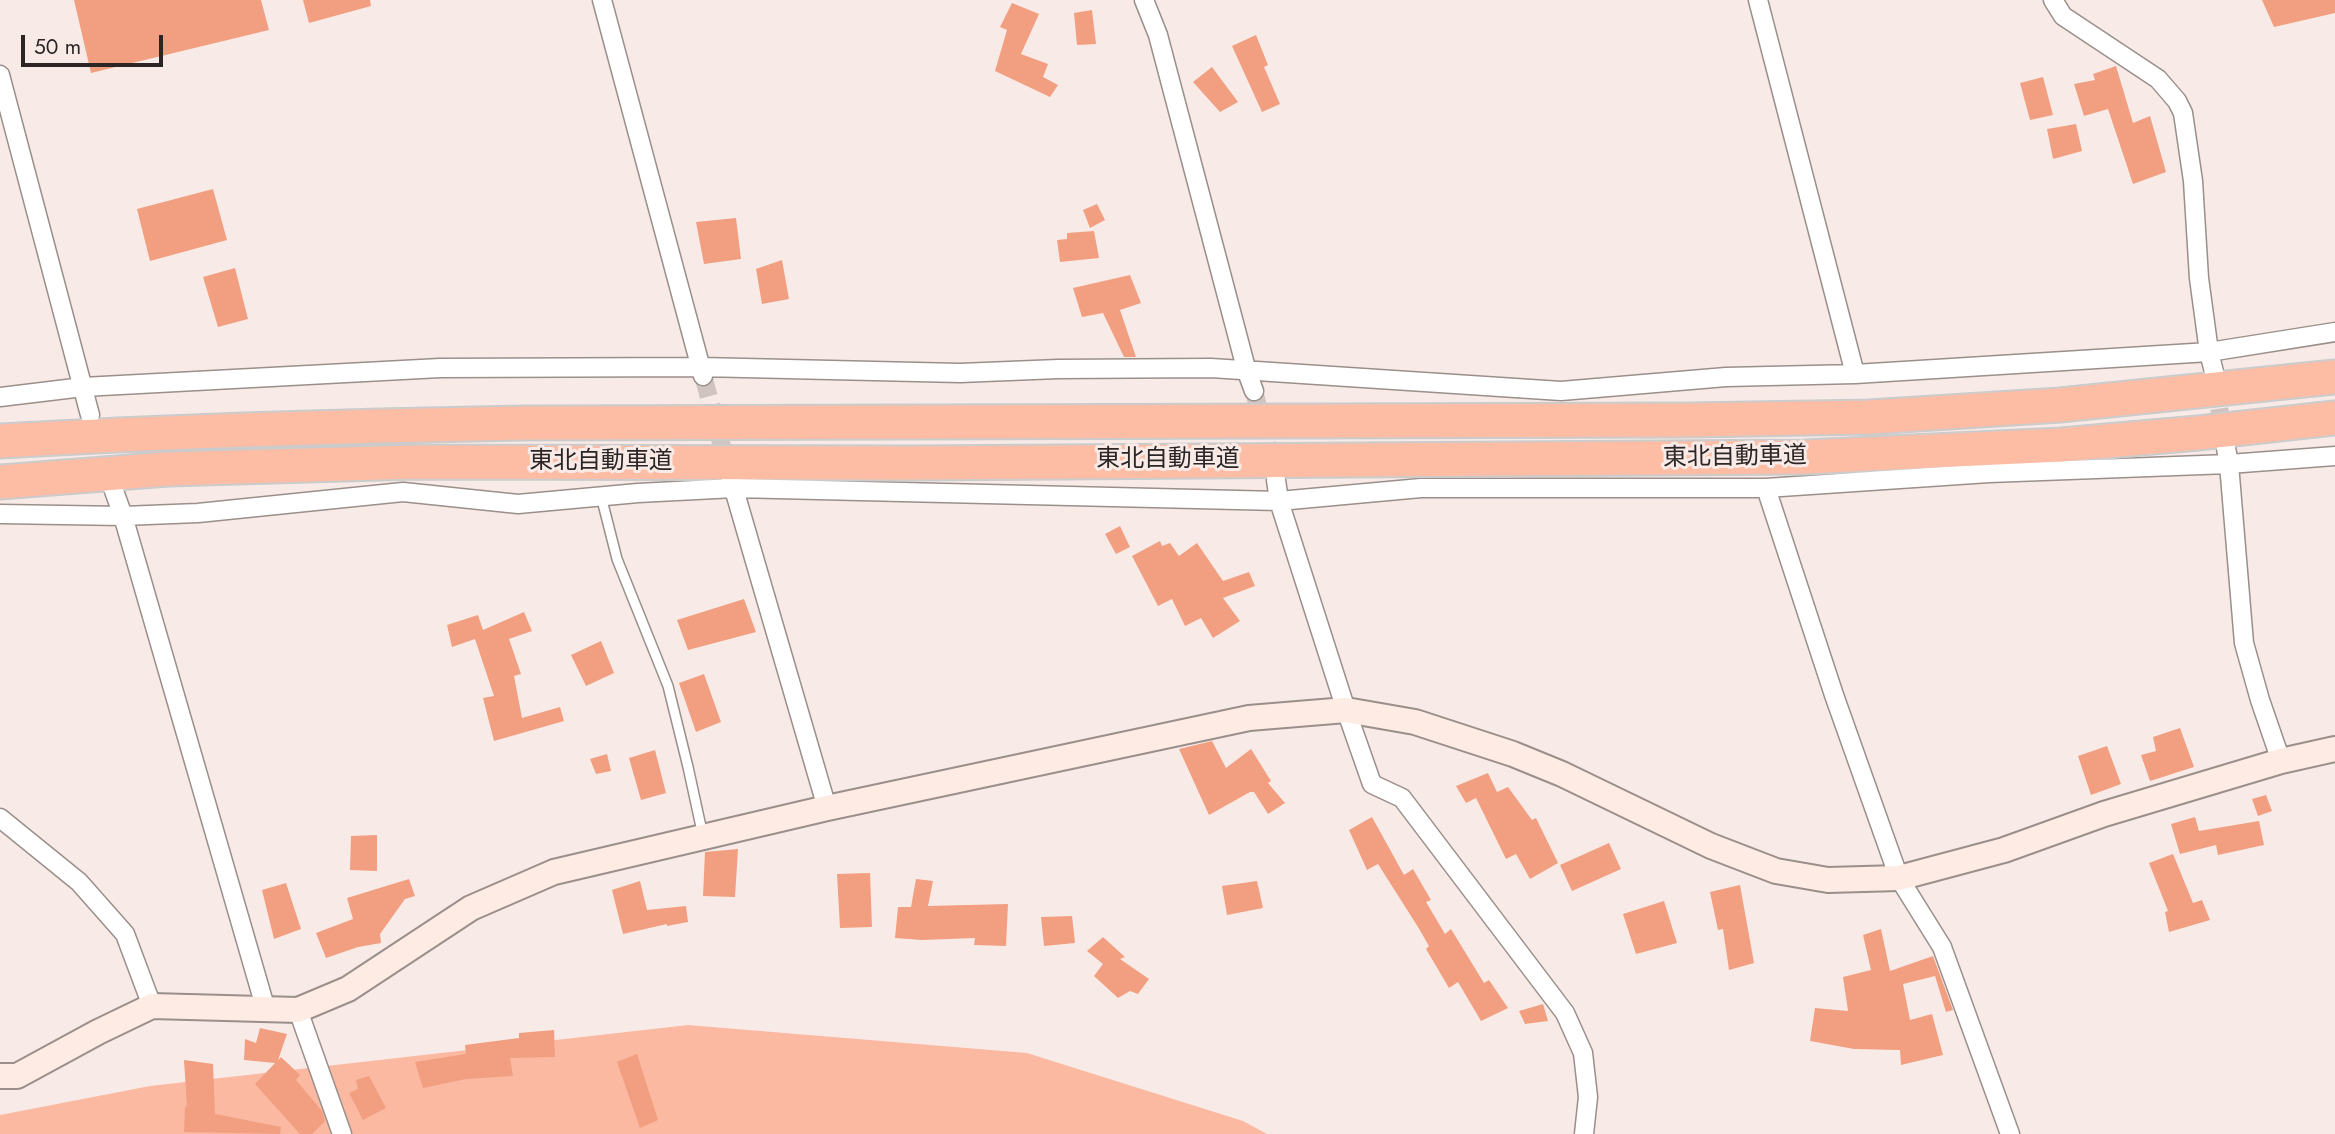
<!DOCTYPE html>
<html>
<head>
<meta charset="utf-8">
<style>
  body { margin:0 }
  #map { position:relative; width:2335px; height:1134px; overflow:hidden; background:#f8ebe7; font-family:Jost,sans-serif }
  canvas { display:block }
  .scale { position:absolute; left:21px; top:35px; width:142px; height:32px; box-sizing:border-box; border:4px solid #2b2625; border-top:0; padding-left:9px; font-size:21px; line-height:24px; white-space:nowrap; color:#2b2625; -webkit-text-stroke:5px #f8ebe7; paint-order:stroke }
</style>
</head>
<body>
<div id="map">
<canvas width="2335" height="1134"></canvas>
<div class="scale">50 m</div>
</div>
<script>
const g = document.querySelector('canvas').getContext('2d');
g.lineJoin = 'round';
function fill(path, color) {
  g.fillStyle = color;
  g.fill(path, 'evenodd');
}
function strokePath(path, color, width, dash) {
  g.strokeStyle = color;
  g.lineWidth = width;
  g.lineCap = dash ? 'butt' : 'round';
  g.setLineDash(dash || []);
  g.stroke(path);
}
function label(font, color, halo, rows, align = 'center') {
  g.font = font + ' Jost,"Noto Sans JP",sans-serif';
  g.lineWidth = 6;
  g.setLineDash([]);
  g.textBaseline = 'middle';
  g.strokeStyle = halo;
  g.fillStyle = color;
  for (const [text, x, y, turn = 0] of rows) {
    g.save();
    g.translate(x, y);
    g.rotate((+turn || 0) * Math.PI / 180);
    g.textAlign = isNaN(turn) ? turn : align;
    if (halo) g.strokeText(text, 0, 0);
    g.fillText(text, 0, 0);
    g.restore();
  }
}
const green = new Path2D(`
  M688 1025 1027 1053 1243 1121 1267 1134H0V1115L150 1086Z`);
const building = new Path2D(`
  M74 0H261L269 30 91 73Z
  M303 0H370L371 6 309 23Z
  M2262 0H2335V13L2274 27Z
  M1012 3 1039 14 1021 54 1048 64 1043 77 1058 85 1050 97 995 71 1007 30 1000 27Z
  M1092 10 1096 44 1077 45 1074 13Z
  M1256 35 1268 65 1264 67 1280 104 1262 112 1232 46Z
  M2116 66 2133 123 2150 116 2166 172 2133 184 2108 109 2084 116 2074 84 2095 80 2093 74Z
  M1212 67 1238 102 1220 112 1193 82Z
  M2043 77 2053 115 2030 120 2020 83Z
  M2076 124 2082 151 2053 159 2047 129Z
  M213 189 227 240 150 261 137 209Z
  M1097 204 1105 220 1090 228 1083 210Z
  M736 218 741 259 704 264 696 222Z
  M1094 231 1099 258 1060 262 1057 240 1067 239V233Z
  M782 260 789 299 762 304 756 269Z
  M235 268 248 319 218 327 203 277Z
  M1130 275 1141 303 1120 310 1136 357H1124L1103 313 1082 317 1073 288Z
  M1120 526 1130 547 1116 554 1105 534Z
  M1160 541 1162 546 1170 543 1179 556 1197 543 1223 581 1249 572 1255 586 1223 598 1240 621 1213 638 1201 618 1185 626 1172 599 1158 606 1132 556Z
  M744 599 756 632 688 650 677 620Z
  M524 612 532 631 509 639 521 674 514 676 522 718 560 707 564 721 494 741 483 698 494 696 475 639 452 647 447 625 478 615 483 630Z
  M601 641 614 673 586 686 571 655Z
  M704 674 721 722 696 732 679 683Z
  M2180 728 2194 767 2150 781 2141 755 2156 751 2153 737Z
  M1212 741 1226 768 1251 749 1271 781 1268 783 1285 803 1268 814 1254 792H1250L1209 815 1179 749Z
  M2107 746 2121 784 2091 795 2078 756Z
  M655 750 666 793 641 800 629 758Z
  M607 754 611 771 596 774 590 759Z
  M1488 773 1497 792 1508 787 1532 820 1536 818 1558 863 1530 879 1516 854 1506 859 1476 798 1466 803 1456 786Z
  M2266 795 2272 811 2258 816 2252 799Z
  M1372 817 1404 875 1413 869 1431 900 1426 902 1445 934 1451 929 1484 983 1489 980 1508 1008 1481 1021 1458 982 1449 988 1426 949 1429 946 1418 927 1378 864 1367 870 1349 830Z
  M2195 817 2199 831 2259 821 2264 845 2218 855 2216 845 2180 854 2171 824Z
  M377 835V871L350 870 351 836Z
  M1609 843 1621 869 1572 891 1560 865Z
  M738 849 735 897 703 896 705 852Z
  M2173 854 2193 903 2202 900 2210 920 2169 932 2165 912 2168 911 2149 863Z
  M870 873 872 927 840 928 837 874Z
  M409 879 415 896 405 899 380 934 381 943 358 947 326 958 316 933 353 919 347 898Z
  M916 879 933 881 928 906 1008 904 1006 946 974 945 975 938 922 940 895 938 898 907H911Z
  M640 881 647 910 686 906 688 922 667 926V924L623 934 612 890Z
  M1257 881 1263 908 1227 915 1222 886Z
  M286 883 301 929 274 939 262 890Z
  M1740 885 1754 963 1729 970 1723 929 1718 930 1710 892Z
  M1664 901 1677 943 1636 954 1623 914Z
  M1072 916 1075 943 1044 946 1041 917Z
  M1881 929 1890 971 1933 956 1953 1010 1946 1012 1935 976 1903 984 1910 1020 1932 1014 1943 1055 1901 1065 1900 1050 1854 1049 1810 1041 1815 1008 1848 1011 1843 977 1871 970 1863 935Z
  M1103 937 1125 957 1120 959 1149 979 1138 994 1130 991 1118 998 1094 976 1103 964 1087 951Z
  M1543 1004 1548 1021 1525 1024 1519 1011Z
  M260 1028 287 1034 278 1060 281 1057 300 1075 296 1080 322 1111 325 1121 312 1134H300L255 1084 275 1063 244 1060 245 1039 256 1043Z
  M554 1030 555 1057 510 1058 513 1076 466 1079 423 1088 415 1062 466 1054 465 1045 519 1038V1033Z
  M637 1054 658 1120 640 1128 617 1062Z
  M184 1060 213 1064 215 1114 281 1127 280 1134 184 1132 185 1106 187 1107Z
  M369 1076 386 1108 363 1120 349 1093 358 1089 356 1080Z`);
const streetTunnel = new Path2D(`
  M704 379 728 469
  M2215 382 2224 438
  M1254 391 1273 466`);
const lane = new Path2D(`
  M601 496 617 559 668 686 688 767 703 836`);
const street = new Path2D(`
  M602 0 703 376
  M1144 0 1158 35 1247 372 1254 391
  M1758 0 1855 374
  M2053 0 2063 16 2158 79 2177 101 2183 113 2193 181 2199 278 2209 352 2214 372
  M0 75 90 415
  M0 397 83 387 440 368 701 367 960 373 1058 369 1211 368 1561 391 1726 377 1855 374 2209 352 2335 332
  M2226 448 2229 464 2244 643 2260 700 2281 761
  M731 479 827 808
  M1276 480 1279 501 1346 710 1372 784 1402 798 1565 1013 1583 1053 1588 1097 1584 1134
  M113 488 123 516 266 1010
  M1766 488 1834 695 1899 878 1942 947 2010 1134
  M0 514 123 516 198 513 403 492 518 504 638 493 735 488 1279 501 1421 488H1766L1989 473 2229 464 2335 456
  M0 818 79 882 125 934 152 1006
  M298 1010 342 1134`);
const secondary = new Path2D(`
  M0 1076H17L98 1032 152 1006 298 1010 348 989 471 908 554 872 827 808 1249 718 1346 710 1415 722 1513 754 1562 774 1711 846 1776 871 1828 880 1899 878 2004 850 2104 814 2281 761 2335 749`);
const highway = new Path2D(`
  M0 441C175 431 349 426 524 423L1690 420 1870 417 2060 405 2335 377
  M0 482 168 469 415 462 909 463 1805 457 2061 445 2198 433 2335 418`);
const streetNames = [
  ["東北自動車道",1735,458,-1],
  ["東北自動車道",1168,460],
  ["東北自動車道",601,462]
];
fill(green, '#fbb9a1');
fill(building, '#f19f80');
strokePath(streetTunnel, '#cfc4c0', 18, [18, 9]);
strokePath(lane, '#9a8f8a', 12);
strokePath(street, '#9a8f8a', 21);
strokePath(secondary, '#9a8f8a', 28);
strokePath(highway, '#cccbcb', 37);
strokePath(lane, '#fff', 9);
strokePath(street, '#fff', 18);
strokePath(secondary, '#feebe4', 24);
strokePath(highway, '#fdbda5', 33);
label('24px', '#2b2625', '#f8ebe7', streetNames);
</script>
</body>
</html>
